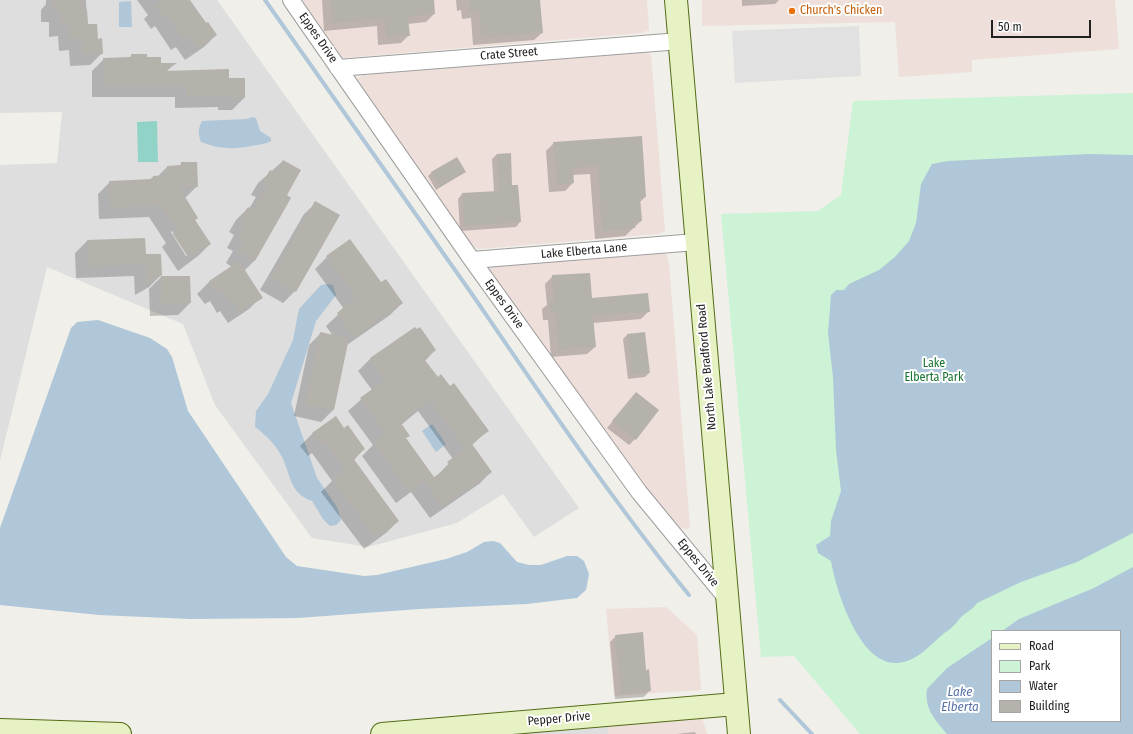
<!DOCTYPE html>
<html>
<head>
<meta charset="utf-8">
<style>
  body { margin:0 }
  #map { position:relative; width:1133px; height:734px; overflow:hidden; background:#f0efe9; font-family:"Fira Sans Condensed",sans-serif }
  canvas { display:block }
  .legend { position:absolute; left:991px; top:630px; width:130px; height:92px; box-sizing:border-box; background:#fff; border:1px solid #a6a6a6; margin:0; padding:5px 7px; list-style:none; font-size:12px; color:#212121 }
  .legend li { display:flex; align-items:center; gap:8px; height:20px }
  .legend b { width:20px; border:1px solid #a6a6a6 }
  .scale { position:absolute; left:991px; top:20px; width:100px; height:18px; box-sizing:border-box; border:2px solid #212121; border-top:0; padding-left:5px; font-size:12px; line-height:14px; white-space:nowrap; color:#212121; -webkit-text-stroke:3px #fff; paint-order:stroke }
</style>
</head>
<body>
<div id="map">
<canvas width="1133" height="734"></canvas>
<ul class="legend">
<li><b style="height:5px;background:#e7f2c4"></b>Road</li>
<li><b style="height:11px;background:#ccf3d6"></b>Park</li>
<li><b style="height:11px;background:#afc7d8"></b>Water</li>
<li><b style="height:11px;background:#b5b1ab"></b>Building</li>
</ul>
<div class="scale">50 m</div>
</div>
<script>
const g = document.querySelector('canvas').getContext('2d');
g.lineJoin = 'round';
function fill(path, color) {
  g.fillStyle = color;
  g.fill(path, 'evenodd');
}
function strokePath(path, color, width, dash) {
  g.strokeStyle = color;
  g.lineWidth = width;
  g.lineCap = dash ? 'butt' : 'round';
  g.setLineDash(dash || []);
  g.stroke(path);
}
function label(font, color, halo, rows, align = 'center') {
  g.font = font + ' "Fira Sans Condensed",sans-serif';
  g.lineWidth = 4;
  g.setLineDash([]);
  g.textBaseline = 'middle';
  g.strokeStyle = halo;
  g.fillStyle = color;
  for (const [text, x, y, turn = 0] of rows) {
    g.save();
    g.translate(x, y);
    g.rotate((+turn || 0) * Math.PI / 180);
    g.textAlign = isNaN(turn) ? turn : align;
    if (halo) g.strokeText(text, 0, 0);
    g.fillText(text, 0, 0);
    g.restore();
  }
}
const residential = new Path2D(`
  M0 0H217L579 508 534 537 503 494 457 523 368 547 312 538 215 405 183 324 47 267 0 461V165L57 163 62 112 0 113Z
  M608 725V734H501Z`);
const commercial = new Path2D(`
  M300 0H647L649 30 642 33 343 58 336 53Z
  M702 0H1115L1119 49 972 60V72L899 77 895 22 702 26Z
  M641 52 651 54 665 231 659 234 478 249 470 245 356 85 358 78 363 75Z
  M658 252 666 254 669 263 690 527 687 529 680 528 662 510 489 275V271L492 266Z
  M666 607 697 635 701 690 614 696 606 609Z
  M702 717 707 734H608V725Z`);
const park = new Path2D(`
  M1133 93V734H860L794 656 761 657 721 214 818 211 841 195 853 101ZM992 631H1120V721H992Z`);
const pitch = new Path2D(`
  M157 121 158 162H138L137 122Z`);
const parking = new Path2D(`
  M859 26 861 76 735 83 732 31Z`);
const water = new Path2D(`
  M131 1 132 27H119V2Z
  M252 117 256 118 260 131 271 138V141L267 143C242 148 226 152 201 142 198 134 198 129 202 121L247 119Z
  M1089 154 1133 155V533L1077 562 1021 582 977 603C972 610 967 612 961 617 958 620 956 624 953 626 950 630 945 632 941 636 928 647 917 661 898 663 859 666 836 590 831 561L818 553 816 545 830 536 831 521 841 491 836 450 833 377 828 333 831 295 836 290H844L849 284 879 270 895 257 909 241 916 223 921 184 932 164 948 161Z
  M328 284 333 285 336 295 316 321 291 403 317 478 337 507 341 520 336 525 330 526 323 519 312 501C289 493 291 475 282 457 276 445 266 435 255 427L256 411 268 394 293 340 299 309 321 285Z
  M98 320 150 338 167 349 172 357 188 411 286 557 297 566 364 576 377 575 446 559 467 552 484 542 493 541 500 543 517 562 529 565H541L567 556H577L584 561 589 574 586 590 577 598 527 604 419 609 298 618 191 619 99 615 0 605V528L71 328 77 322Z
  M432 424 446 444 436 452 422 431Z
  M1133 567V734H947C935 720 924 708 927 689L947 668 992 638V721H1120V631H1002L1019 619 1094 588Z`);
const shadow = new Path2D(`
  M46 0H86L87 25 97 40 102 53 90 65 70 66 69 50 59 51 58 36 49 37V22H41V10L46 4Z
  M137 0H188L216 35 204 47 185 60 176 47 171 50 155 26 151 29 144 19 148 15Z
  M322 0H433L434 14 426 22 407 24 409 35 401 43 378 45 377 26 324 31Z
  M456 0H539L542 33 534 40 473 45 471 18 462 19 461 10 457 11Z
  M742 0H779L775 4 742 6Z
  M132 55 160 64H174L166 72 228 79 244 98 232 110H218V107L175 108V97H92V71L104 59H128Z
  M641 137 645 197 640 202 641 221 625 236 595 239 590 174 572 175 573 183 565 191 549 192 546 151 554 143Z
  M497 154 511 186 520 222 516 227 460 231 458 199 462 194 494 192 492 159Z
  M283 161 254 261 244 271 261 297 249 309 228 323 220 311 217 313 210 301 205 304 197 294 209 282 232 267 226 263 233 251 227 248 234 235 229 232 236 220 248 208 249 209 256 197 251 195 258 183Z
  M182 163 197 186 185 198 195 220 210 244 198 256 178 271 162 247 166 243 149 217 99 219 98 194 110 182 149 180 153 177 158 176 167 167 179 166ZM172 231 188 255 186 256 171 232Z
  M432 172H465L436 190 428 176Z
  M316 203 295 291 283 303 260 290 304 214Z
  M87 241 145 255 161 275 149 287 135 295 134 276 76 278 75 253Z
  M327 257 402 303 390 315 347 345 333 410 321 422 294 416 309 345 321 333 333 336 326 326 344 309 315 269Z
  M553 276 591 299 649 311 641 319 593 323 595 347 587 354 551 357 548 320H543L542 309 547 305 545 284Z
  M161 277 190 303 178 315 150 316 149 289Z
  M415 328 435 350 425 361 437 378 449 388 487 431 472 445 491 472 479 484 430 518 411 492 396 503 362 456 373 445 348 411 372 390 358 371 370 359ZM418 411 453 459 434 479 405 439 401 425Z
  M644 333 649 373 645 377 628 379 623 339 627 335Z
  M636 393 635 439 629 445 607 428Z
  M335 418 344 430 364 449 354 460 398 521 386 533 364 549 321 492 332 481 312 453 308 456 300 446 312 434Z
  M616 636 650 690 644 697 615 699 610 642Z
  M695 732 696 734H676Z`);
const stream = new Path2D(`
  M265 0C335 99 405 198 474 297 543 398 612 500 689 595
  M780 700 812 734`);
const building = new Path2D(`
  M53 0H83V9H87L88 24H97L98 39 102 38 103 54H82L81 39H70V25H61L60 11H53Z
  M164 0H190L206 23 208 22 217 35 197 49 188 36 183 39 167 15 164 18 155 6Z
  M330 0H434L435 14 408 17 410 36 386 38 384 19 332 23Z
  M469 0H540L543 33 481 38 479 11 469 12Z
  M131 54H147V57H161V63H177L165 71 229 69V78H245V98H230V96L186 97V86H104L103 58 131 57Z
  M642 136 646 197 640 198 642 221 634 222 635 228 602 231 598 166 573 168 574 183 557 185 553 142Z
  M511 153 512 185H518L521 222 464 226 462 193 498 191 497 154Z
  M457 157 466 172 440 187 431 172Z
  M283 160 301 170 287 195 291 198 255 261 237 251 244 239 238 236 245 223 240 220 248 207 253 210 267 185 263 182 270 170 276 173Z
  M181 162H197L198 187H179L198 218 195 220 211 244 192 256 190 251V260L173 234 178 231 161 205 111 208 109 181 153 179V176L167 175V166L181 165Z
  M315 201 340 215 296 292 271 278Z
  M145 238 146 254H161L162 275 147 284 146 264 88 266 87 240Z
  M350 239 381 282 386 279 403 303 354 337 337 313 356 297 326 256Z
  M239 261 263 298 240 312 233 300 230 302 222 290 217 293 209 281Z
  M590 273 592 298 648 293 650 312 593 316 596 347 558 350 555 313H550L549 301H554L552 275Z
  M161 276H190L191 303 161 304Z
  M415 327 417 329 420 327 436 350 424 359 438 377 441 374 450 386 454 383 489 431 465 448 430 400 401 423 410 436 406 438 434 477 450 466 447 462 472 444 492 472 442 507 424 481 409 492 374 443 386 434 360 398 385 380 370 358Z
  M320 332 349 338 334 410 305 405Z
  M645 332 650 373 631 375 627 334Z
  M636 392 659 410 636 440 612 421Z
  M336 416 344 428 348 425 365 449 353 458 399 521 376 538 332 479 345 470 325 442 320 445 312 433Z
  M643 632 646 670 649 669 651 691 621 694 615 635Z`);
const street = new Path2D(`
  M291 0 472 260 639 492 727 599
  M338 68 680 41
  M472 260 696 242`);
const secondary = new Path2D(`
  M676 0 739 734
  M0 730 120 734
  M382 734 736 704`);
const markers = [
  [792,11,4,"#e8710a"]
];
const foodNames = [
  ["Church's Chicken",800,11]
];
const streetNames = [
  ["Eppes Drive",318,38,55],
  ["Crate Street",509,54,-5],
  ["Lake Elberta Lane",584,251,-5],
  ["Eppes Drive",504,304,54],
  ["North Lake Bradford Road",707,367,-95],
  ["Eppes Drive",698,563,51],
  ["Pepper Drive",559,719,-5]
];
const parkNames = [
  ["Lake",934,364],
  ["Elberta Park",934,378]
];
const waterNames = [
  ["Lake",960,692],
  ["Elberta",960,707]
];
fill(residential, '#dfdede');
fill(commercial, '#eedfda');
fill(park, '#ccf3d6');
fill(pitch, '#91d4c7');
fill(parking, '#e1e1e1');
fill(water, '#afc7d8');
fill(shadow, '#0003');
strokePath(stream, '#afc7d8', 4);
fill(building, '#b5b1ab');
strokePath(street, '#9e9e9e', 18);
strokePath(secondary, '#526c14', 24);
strokePath(street, '#fff', 16);
strokePath(secondary, '#e7f2c4', 22);
for (const [x, y, r, color] of markers) {
  const dot = new Path2D();
  dot.arc(x, y, r, 0, 2 * Math.PI);
  g.fillStyle = color;
  g.fill(dot);
  strokePath(dot, '#fff', 1.5);
}
label('12px', '#c56008', '#fff', foodNames, 'left');
label('12px', '#212121', '#fff', streetNames);
label('12px', '#1a7332', '#fff', parkNames);
label('italic 13px', '#5871a5', '#fff', waterNames);
</script>
</body>
</html>
